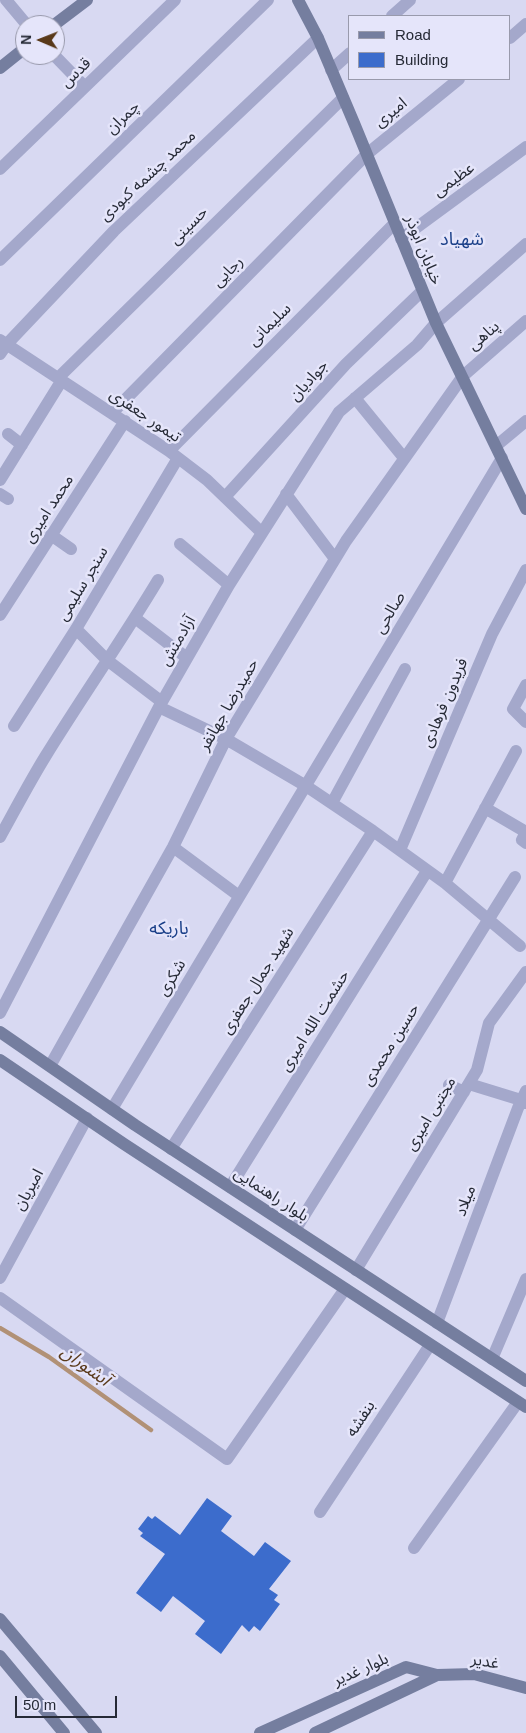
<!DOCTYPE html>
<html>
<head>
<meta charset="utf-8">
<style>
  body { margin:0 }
  #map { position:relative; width:526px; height:1733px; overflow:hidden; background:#d8d9f2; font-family:Arial,sans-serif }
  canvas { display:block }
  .legend { position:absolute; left:348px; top:15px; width:162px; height:65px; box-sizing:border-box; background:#e5e5fa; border:1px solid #999aac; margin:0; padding:6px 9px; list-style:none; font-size:15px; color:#262a36 }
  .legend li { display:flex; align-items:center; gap:10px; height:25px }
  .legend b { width:25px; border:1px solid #999aac }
  .north { position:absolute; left:15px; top:15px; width:50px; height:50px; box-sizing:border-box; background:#e5e5fa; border:1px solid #999aac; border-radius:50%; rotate:271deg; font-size:14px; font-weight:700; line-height:20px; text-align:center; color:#262a36 }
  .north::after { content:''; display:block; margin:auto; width:18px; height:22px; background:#593919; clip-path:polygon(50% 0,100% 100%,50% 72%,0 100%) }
  .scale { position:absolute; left:15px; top:1696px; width:102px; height:22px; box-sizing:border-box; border:2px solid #262a36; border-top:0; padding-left:6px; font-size:15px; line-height:18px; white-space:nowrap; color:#262a36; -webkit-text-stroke:4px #e5e5fa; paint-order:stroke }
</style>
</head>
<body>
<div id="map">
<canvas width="526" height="1733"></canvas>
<ul class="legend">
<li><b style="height:6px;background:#757e9f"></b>Road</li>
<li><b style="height:14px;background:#3c6ccc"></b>Building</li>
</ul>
<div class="north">N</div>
<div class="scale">50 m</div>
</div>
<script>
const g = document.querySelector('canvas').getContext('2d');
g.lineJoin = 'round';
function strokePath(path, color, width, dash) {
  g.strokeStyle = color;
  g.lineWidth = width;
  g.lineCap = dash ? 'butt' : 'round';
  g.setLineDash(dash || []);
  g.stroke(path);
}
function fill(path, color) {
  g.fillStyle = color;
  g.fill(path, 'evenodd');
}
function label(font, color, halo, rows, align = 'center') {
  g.font = font + ' Arial,"Noto Sans Arabic",sans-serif';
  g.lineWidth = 5;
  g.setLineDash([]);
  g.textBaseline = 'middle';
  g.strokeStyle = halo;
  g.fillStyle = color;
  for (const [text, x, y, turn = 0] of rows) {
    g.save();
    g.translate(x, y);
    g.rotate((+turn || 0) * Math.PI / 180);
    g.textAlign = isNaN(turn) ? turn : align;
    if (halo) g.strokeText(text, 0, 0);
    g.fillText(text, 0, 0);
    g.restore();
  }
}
const stream = new Path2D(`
  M0 1328 49 1357 151 1430`);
const building = new Path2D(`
  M207 1498 232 1516 221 1531 254 1556 265 1542 291 1561 269 1589 278 1595 274 1600 280 1604 260 1631 254 1626 249 1632 242 1625 221 1654 195 1634 205 1621 173 1596 161 1612 136 1593 165 1554 140 1536 143 1533 138 1529 148 1516 152 1519 155 1516 180 1535Z`);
const street = new Path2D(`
  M6 0 27 25
  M392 16 410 0
  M510 38 526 24
  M54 55 85 87
  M331 70 350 53
  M0 169 175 0
  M401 239 526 147
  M0 260 268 0
  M0 340 169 451 207 480 261 532
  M0 354 7 344 114 231 318 38
  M59 377 343 98
  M355 398 404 458
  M112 413 367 154 459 79
  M8 434 22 445
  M496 446 526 421
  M169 451 395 223
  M0 480 62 380
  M0 494 8 499
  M286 494 335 559
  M225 497 346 364 422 291
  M51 535 71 549
  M180 544 229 585
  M0 615 125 421
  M135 618 187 658
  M76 629 107 660 162 702
  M526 685 513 709 526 722
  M159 707 226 739 306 786 373 831 445 883 520 946
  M14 726 76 629 178 458
  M332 803 405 669
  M485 808 526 832
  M526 832 522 840 526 843
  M0 837C15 810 29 783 45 757 82 697 122 640 158 580
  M173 847 239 896
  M400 850 492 634 526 570
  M445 883 516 751
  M0 1013 159 707 229 585 339 412 417 345 436 323 526 244
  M50 1066 173 847 226 739 346 541 463 376 526 321
  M469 1084 521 1100 526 1103
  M449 1085 464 1092
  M112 1109 502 458
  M171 1149 373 831
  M230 1187 427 871
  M295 1230 515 877
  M356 1270 477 1070 489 1023 526 972
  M0 1278 87 1118
  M0 1298 227 1459 345 1289
  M437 1323 518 1108 526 1091
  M492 1359 526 1279
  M320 1512 430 1345
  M414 1548 518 1402`);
const secondary = new Path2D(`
  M298 0 318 38 354 123 436 323 526 509
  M54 25 87 0
  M0 68 25 48
  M0 1032 135 1125 526 1381
  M0 1060 124 1144 526 1407
  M0 1619 96 1733
  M0 1656 64 1733
  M260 1733 406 1667 437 1675 474 1674 526 1688
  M315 1733 437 1675`);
const streetNames = [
  ["قدس",76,73,-44],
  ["امیری",391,113,-39],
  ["چمران",123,118,-44],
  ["محمد چشمه کبودی",148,176,-43],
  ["عظیمی",454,180,-36],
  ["حسینی",189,226,-45],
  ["خیابان ابوذر",423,250,68],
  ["رجایی",228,272,-45],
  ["سلیمانی",270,325,-45],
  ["پناهی",484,336,-41],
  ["جوادیان",309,381,-48],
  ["تیمور جعفری",145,416,34],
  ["محمد امیری",49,509,-57],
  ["سنجر سلیمی",83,584,-59],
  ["صالحی",390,613,-59],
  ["آزادمنش",178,641,-60],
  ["فریدون فرهادی",445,703,-67],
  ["حمیدرضا جهانفر",229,705,-60],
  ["شکری",172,978,-59],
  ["شهید جمال جعفری",258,981,-58],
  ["حشمت الله امیری",315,1021,-58],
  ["حسین محمدی",391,1045,-58],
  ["مجتبی امیری",431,1114,-59],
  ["امیریان",29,1190,-61],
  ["بلوار راهنمایی",271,1195,33],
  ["میلاد",466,1201,-69],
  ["بنفشه",361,1419,-57],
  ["غدیر",485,1662,10],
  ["بلوار غدیر",361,1670,-24]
];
const neighbourhoodNames = [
  ["شهیاد",462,240],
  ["باریکه",169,929]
];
const waterNames = [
  ["آبشوران",85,1366,36]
];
strokePath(stream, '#b19176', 4.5);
fill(building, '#3c6ccc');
strokePath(street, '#a4a8cb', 12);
strokePath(secondary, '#757e9f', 12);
label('16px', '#262a36', '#e5e5fa', streetNames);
label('18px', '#1b4089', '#e5e5fa', neighbourhoodNames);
label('italic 18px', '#593919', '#e5e5fa', waterNames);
</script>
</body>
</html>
